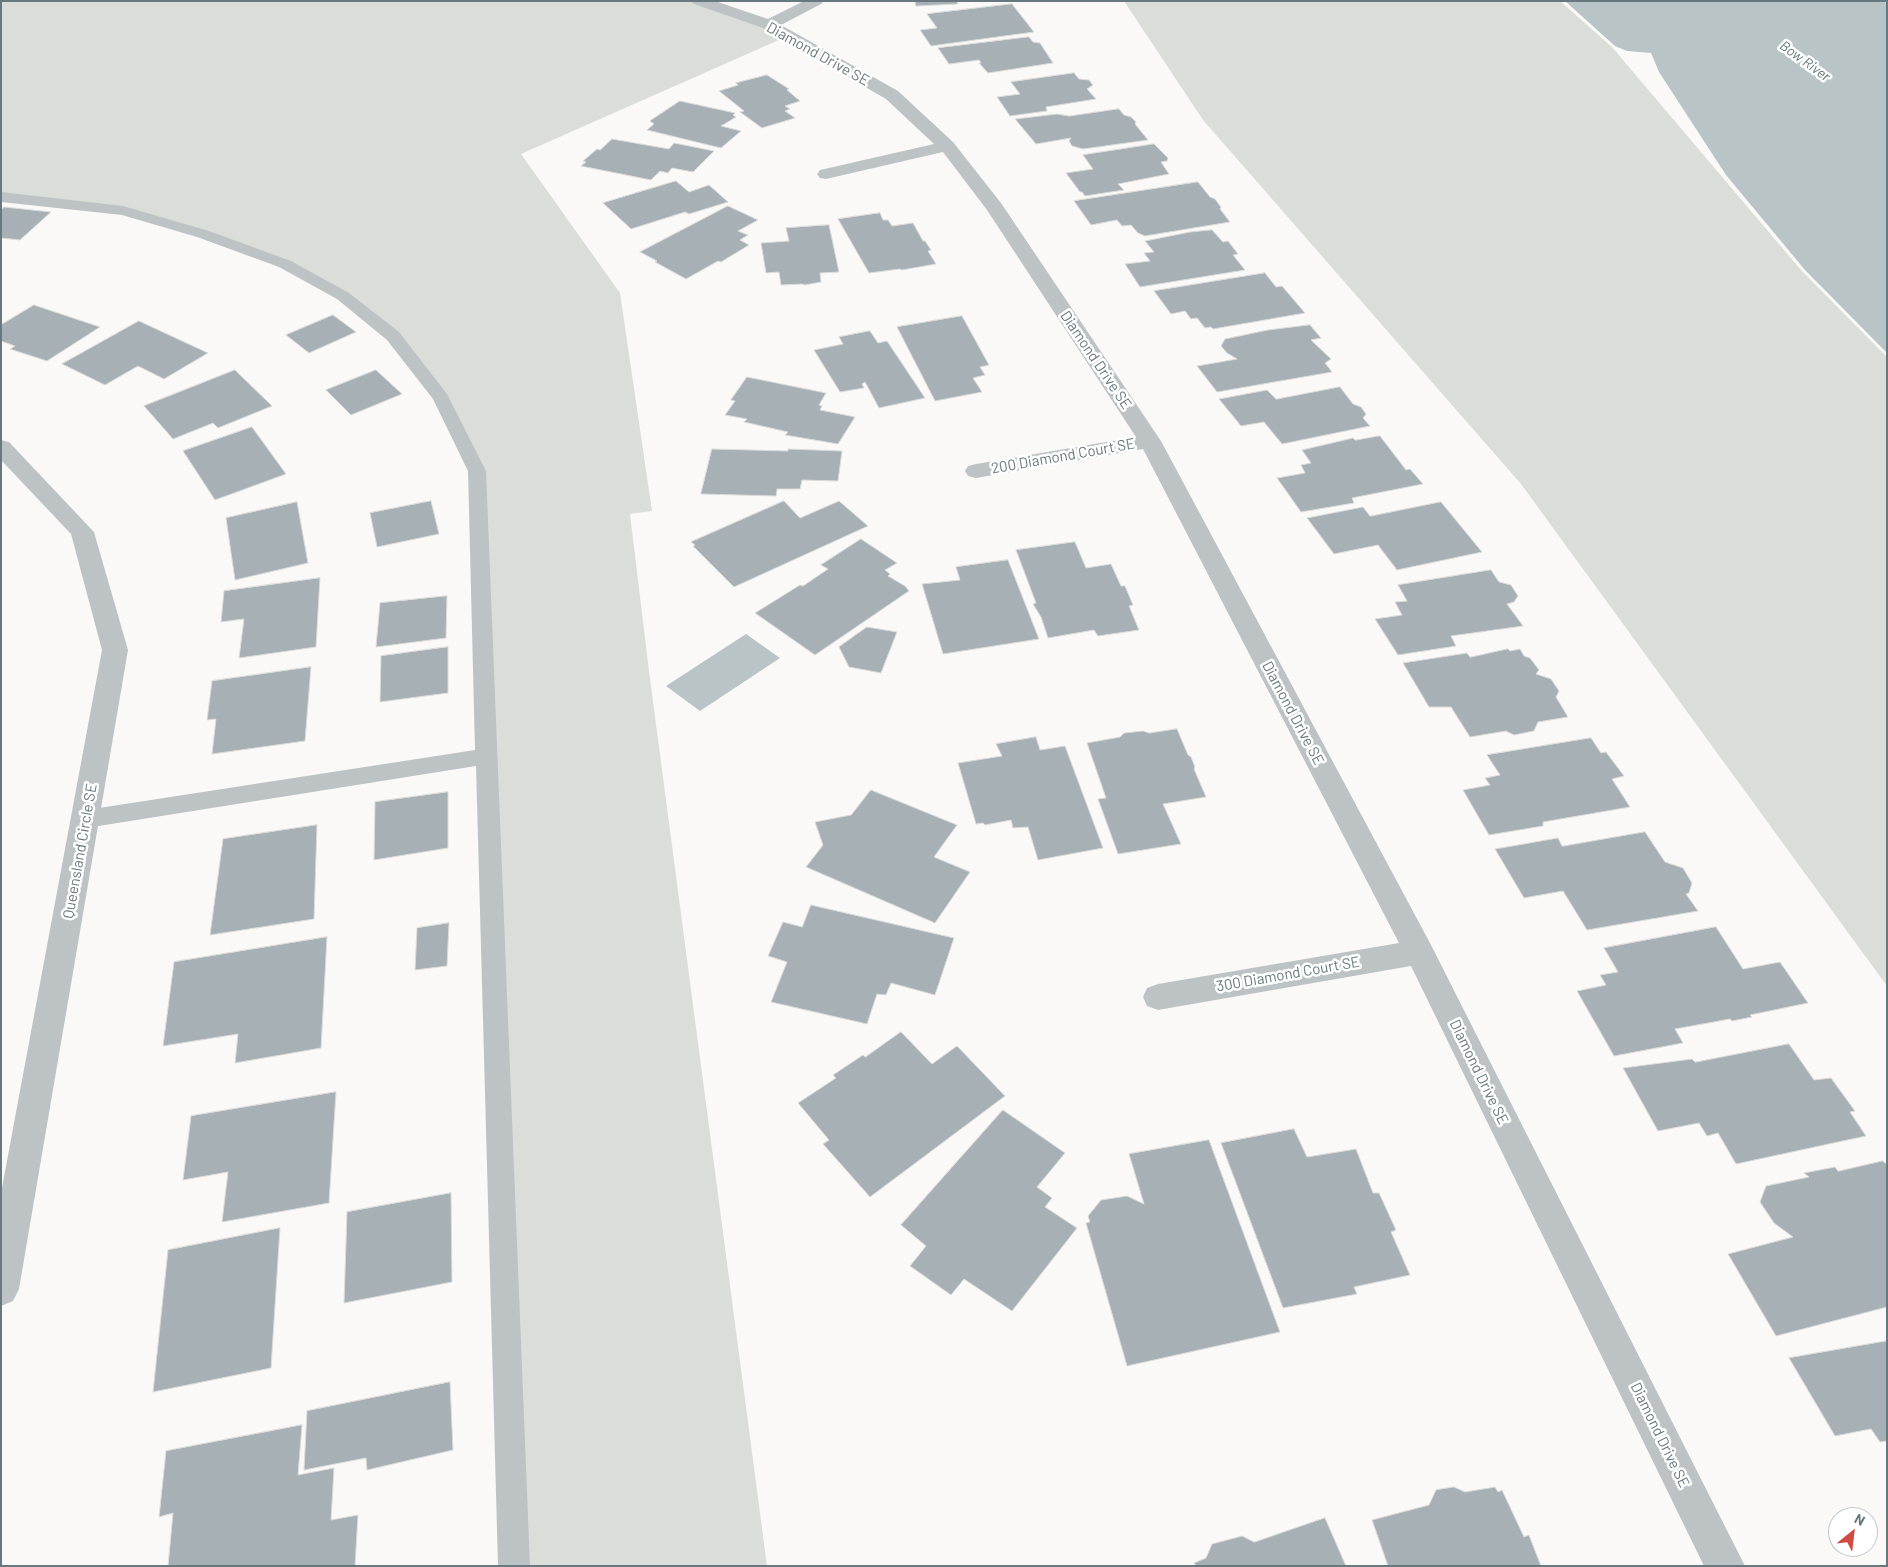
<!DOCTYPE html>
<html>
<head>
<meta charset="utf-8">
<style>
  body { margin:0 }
  #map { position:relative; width:1888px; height:1567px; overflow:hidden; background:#faf9f8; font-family:Barlow,sans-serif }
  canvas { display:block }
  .frame { position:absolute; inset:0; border:2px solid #67797f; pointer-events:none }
  .north { position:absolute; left:1828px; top:1507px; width:50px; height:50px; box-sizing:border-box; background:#fff; border:1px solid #c2c9cc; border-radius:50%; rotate:29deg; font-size:14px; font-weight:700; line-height:20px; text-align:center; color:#67797f }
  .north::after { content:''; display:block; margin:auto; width:18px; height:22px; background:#d04c42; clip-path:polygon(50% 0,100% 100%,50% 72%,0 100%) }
</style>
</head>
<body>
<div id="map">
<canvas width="1888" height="1567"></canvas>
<div class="frame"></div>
<div class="north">N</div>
</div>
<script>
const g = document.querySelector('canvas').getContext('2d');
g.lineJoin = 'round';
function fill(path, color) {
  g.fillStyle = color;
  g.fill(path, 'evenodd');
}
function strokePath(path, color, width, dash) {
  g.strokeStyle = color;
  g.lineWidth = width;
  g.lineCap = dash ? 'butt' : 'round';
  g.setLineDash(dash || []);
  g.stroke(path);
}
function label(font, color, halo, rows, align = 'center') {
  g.font = font + ' Barlow,sans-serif';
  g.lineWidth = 5;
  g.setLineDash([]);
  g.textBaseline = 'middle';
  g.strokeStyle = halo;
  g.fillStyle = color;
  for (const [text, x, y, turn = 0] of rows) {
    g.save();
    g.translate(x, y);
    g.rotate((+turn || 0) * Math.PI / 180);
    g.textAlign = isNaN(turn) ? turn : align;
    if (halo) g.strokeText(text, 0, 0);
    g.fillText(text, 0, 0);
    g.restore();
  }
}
const green = new Path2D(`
  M1 1H699L788 36 521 154 620 293 652 511 630 514 649 671 767 1566H514L477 471 441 398 393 336 285 264 123 211 1 197Z
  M1124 1H1560L1612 47 1801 270 1887 357V986L1521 484 1203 120Z`);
const water = new Path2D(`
  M1565 1H1884L1887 4V353L1805 270 1726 175 1659 72 1651 53 1627 51 1615 46Z
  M746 634 780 658 700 711 666 686Z`);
const building = new Path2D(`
  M915 1H957L958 4 916 6Z
  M1012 4 1034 32 931 46 920 30 937 28 927 14Z
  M1029 37 1033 42 1040 43 1053 63 988 73 979 63H981L979 60 949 64 938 48Z
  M1074 73 1079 79 1089 80 1093 85 1087 89 1096 99 1046 107 1047 111 1010 116 997 97 1020 94 1011 82Z
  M767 75 789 89 787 90 800 101 785 106 790 109 785 111 795 118 762 128 740 112 744 111 719 91 738 85 736 83Z
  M680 101 735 113 733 115 736 117 721 126 741 131 721 148 647 130 654 124 650 121Z
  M1119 109 1124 115 1131 117 1136 122 1135 124 1148 140 1083 149 1072 146 1069 141 1071 138 1036 144 1015 119 1057 114 1069 116Z
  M612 139 669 149 674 143 714 151 693 172 672 168 668 173 660 171 651 180 581 166 586 162 583 161 597 149 600 150Z
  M1154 144 1168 158 1167 161 1161 162 1169 174 1118 184 1124 190 1085 196 1082 192H1080L1066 173 1093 169 1083 155Z
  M676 181 689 192 709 185 728 202 689 214 685 212 631 229 603 203Z
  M1198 182 1210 197 1215 199 1221 207 1220 209 1230 222 1145 236 1138 233 1131 225 1122 226 1117 220 1091 225 1074 201Z
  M728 206 758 220 738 231 748 235 740 240 749 245 721 262 718 261 686 279 655 262 657 261 640 252Z
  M4 207 51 212 20 240 1 238V210Z
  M880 213 883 220H888L892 226 913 223 923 241H925L931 250 928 251 936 264 902 270 900 269 869 273 838 219Z
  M829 225 839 272 820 273 821 282 805 285 802 284 781 285 779 272 766 273 761 243 789 241 786 228Z
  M1212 230 1223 242 1228 241 1238 254 1233 255 1245 270 1140 287 1125 264 1150 261 1144 253 1154 252 1145 241 1190 232Z
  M1265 273 1276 287 1282 286 1305 313 1213 329 1211 327 1205 328 1197 318 1191 319 1185 311 1171 314 1154 291Z
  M34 305 100 327 47 361 10 349 15 346 1 341V325Z
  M333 315 356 332 309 353 286 335Z
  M962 316 989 365 980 367 985 375 973 378 982 392 935 401 897 327Z
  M139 321 208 353 164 379 138 366 105 385 62 364Z
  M1310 325 1321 338 1311 340 1331 359 1325 363 1332 372 1217 392 1197 366 1237 359 1227 353 1221 346 1225 339 1268 330Z
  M870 331 878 343 887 341 925 398 879 408 865 382 862 384 864 388 840 392 814 350 843 344 839 337Z
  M235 370 272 406 218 428 213 423 173 439 144 406Z
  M376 370 402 394 351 415 326 390Z
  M747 377 826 393 819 405 822 406 820 410 855 417 838 444 785 435 788 432 744 422 747 419 725 415 735 401 731 400Z
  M1340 387 1353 404 1361 407 1366 414 1363 418 1370 426 1282 444 1264 422 1241 426 1219 399 1267 390 1276 399Z
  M252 427 286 474 215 500 183 451Z
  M1380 436 1406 470 1410 469 1423 484 1352 498 1354 503 1301 512 1277 478 1305 473 1301 465 1311 463 1302 450 1353 438 1355 440Z
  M712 449 788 451V449L842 451 838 481 802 480 800 489H777L776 496 701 494Z
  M431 501 439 534 377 547 370 513Z
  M784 501 800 518 839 501 868 526 734 587 693 546 695 545 691 542Z
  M297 502 308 563 235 580 226 518Z
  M1441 502 1482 552 1397 570 1378 545 1334 554 1307 518 1363 507 1370 516Z
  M861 539 897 563 885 570 890 574 888 576 905 586 909 591 815 655 755 613 800 585 803 586 828 569 821 565Z
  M1075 542 1086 568 1111 564 1121 586H1125L1133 605 1129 606 1139 630 1098 636 1094 630 1048 638 1041 617 1033 604 1036 603 1016 550Z
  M1008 560 1039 639 943 654 922 584 960 580 956 567Z
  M1491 570 1499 582 1511 585 1518 596 1514 602 1507 604 1523 626 1451 636 1456 646 1398 655 1375 619 1402 615 1395 602 1407 601 1398 585Z
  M320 578 316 647 239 658 244 619 221 622 224 591Z
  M447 596 446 638 376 647 380 603Z
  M867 627 897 632 881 673 849 667 839 647Z
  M448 647V693L380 702 381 656Z
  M1508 649 1510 651 1520 649 1524 656 1530 658 1539 670 1536 674 1551 679 1559 691 1556 697 1568 717 1538 722 1534 731 1514 735 1506 731 1470 737 1451 707H1429L1403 663 1467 653 1470 657Z
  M311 667 305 741 212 754 216 719 207 720 212 681Z
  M1177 729 1188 755 1191 757 1195 767 1194 769 1206 797 1163 804 1181 844 1118 854 1098 799 1106 798 1087 743 1120 737 1124 733 1143 731 1149 733Z
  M1036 737 1040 750 1065 746 1103 848 1038 860 1028 827 1013 828 1011 820 985 825 983 823 976 824 958 763 1002 756 996 744Z
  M1591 738 1601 753 1606 752 1624 776 1612 779 1630 807 1543 822V826L1489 835 1463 790 1490 785 1485 778 1500 775 1487 755Z
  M871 790 957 825 934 857 970 872 935 923 806 867 823 845 815 822 851 815Z
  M448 792V848L374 860 375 802Z
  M317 825 314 919 210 935 223 839Z
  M1645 832 1665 862 1683 868 1692 883 1689 893 1686 894 1698 911 1587 930 1563 891 1524 898 1495 849 1558 838 1562 846Z
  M811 905 954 938 935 995 891 983 886 995 877 994 867 1024 771 1002 787 962 768 956 783 922 802 927Z
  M449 923 447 966 415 970 417 928Z
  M1716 927 1743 969 1780 962 1808 1003 1750 1015 1752 1017 1732 1021 1730 1019 1675 1029 1683 1043 1614 1056 1577 991 1606 985 1600 975 1618 972 1604 948Z
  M327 937 321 1048 235 1063 238 1034 163 1046 174 962Z
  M901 1032 932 1064 957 1046 1005 1096 870 1197 823 1144 829 1140 798 1103 836 1078 833 1075 863 1055 865 1057Z
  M1789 1044 1814 1080 1831 1078 1855 1111 1850 1112 1866 1136 1736 1164 1718 1133 1707 1136 1699 1123 1658 1131 1623 1068 1692 1059 1695 1062Z
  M336 1092 329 1203 222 1222 228 1172 183 1180 191 1116Z
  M1003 1110 1065 1153 1037 1187 1052 1198 1045 1207 1077 1228 1012 1311 964 1279 951 1295 910 1266 926 1246 901 1225Z
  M1294 1129 1307 1157 1356 1149 1373 1193H1379L1396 1230 1391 1232 1410 1275 1354 1287 1357 1294 1283 1308 1221 1143Z
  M1209 1140 1280 1332 1127 1366 1086 1223 1090 1222 1088 1216 1101 1200 1127 1196 1144 1204 1129 1154Z
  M1883 1161 1887 1165V1307L1776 1336 1728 1254 1793 1237 1774 1223 1760 1202 1766 1186 1809 1177 1804 1173 1835 1167 1838 1171Z
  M451 1193 452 1282 344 1303 347 1212Z
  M280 1228 271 1368 153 1392 168 1250Z
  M1887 1341V1441L1880 1442 1871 1429 1835 1436 1789 1358Z
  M450 1382 453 1450 367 1470 366 1458 304 1470 307 1411Z
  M302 1425 298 1475 334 1468 331 1520 358 1515 355 1566H168L173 1513 159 1517 166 1451Z
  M1454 1487 1465 1492 1495 1487 1498 1492 1502 1490 1524 1537 1529 1535 1541 1566H1388L1372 1520 1429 1505 1436 1490Z
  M1325 1518 1346 1566H1196L1194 1563 1206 1558 1212 1544 1242 1536 1254 1542Z`);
const service = new Path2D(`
  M1 192 123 206 209 231 291 261 349 293 399 332 447 394 486 471 530 1566H498L476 766 86 828 78 825 75 819 78 813 86 810 475 750 468 471 433 399 387 340 337 299 279 267 197 237 122 215 1 202Z`);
const minor = new Path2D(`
  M691 1H715L768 19 804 1H824L821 4 781 25 898 91 953 142 1001 203 1161 441 1430 943 1745 1566H1704L1411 966 1158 1010 1147 1006 1143 997 1147 988 1158 984 1399 943 1143 449 976 478 968 476 965 471 968 466 976 464 1136 437 987 210 943 152 826 179 820 178 817 174 820 170 934 144 886 99 763 28 694 4Z
  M1 440 9 442 94 532 128 650 19 1289 13 1301 1 1306V1193L102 650 71 534 1 460Z`);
const farWaternames = [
  ["Bow River",1805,61,36]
];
const streetNames = [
  ["Diamond Drive SE",818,54,29],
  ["Diamond Drive SE",1096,360,56],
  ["200 Diamond Court SE",1063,456,-10],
  ["Diamond Drive SE",1293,713,62],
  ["Queensland Circle SE",80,851,-80],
  ["300 Diamond Court SE",1288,974,-10],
  ["Diamond Drive SE",1479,1072,64],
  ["Diamond Drive SE",1660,1435,64]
];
fill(green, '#dbded8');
fill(water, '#b8c4c6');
fill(building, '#a7b0b4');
strokePath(building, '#dcdbda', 1);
fill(service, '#bdc3c5');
fill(minor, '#bdc3c5');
label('italic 14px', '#637679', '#fff', farWaternames);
label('15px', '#67797f', '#fff', streetNames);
</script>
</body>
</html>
